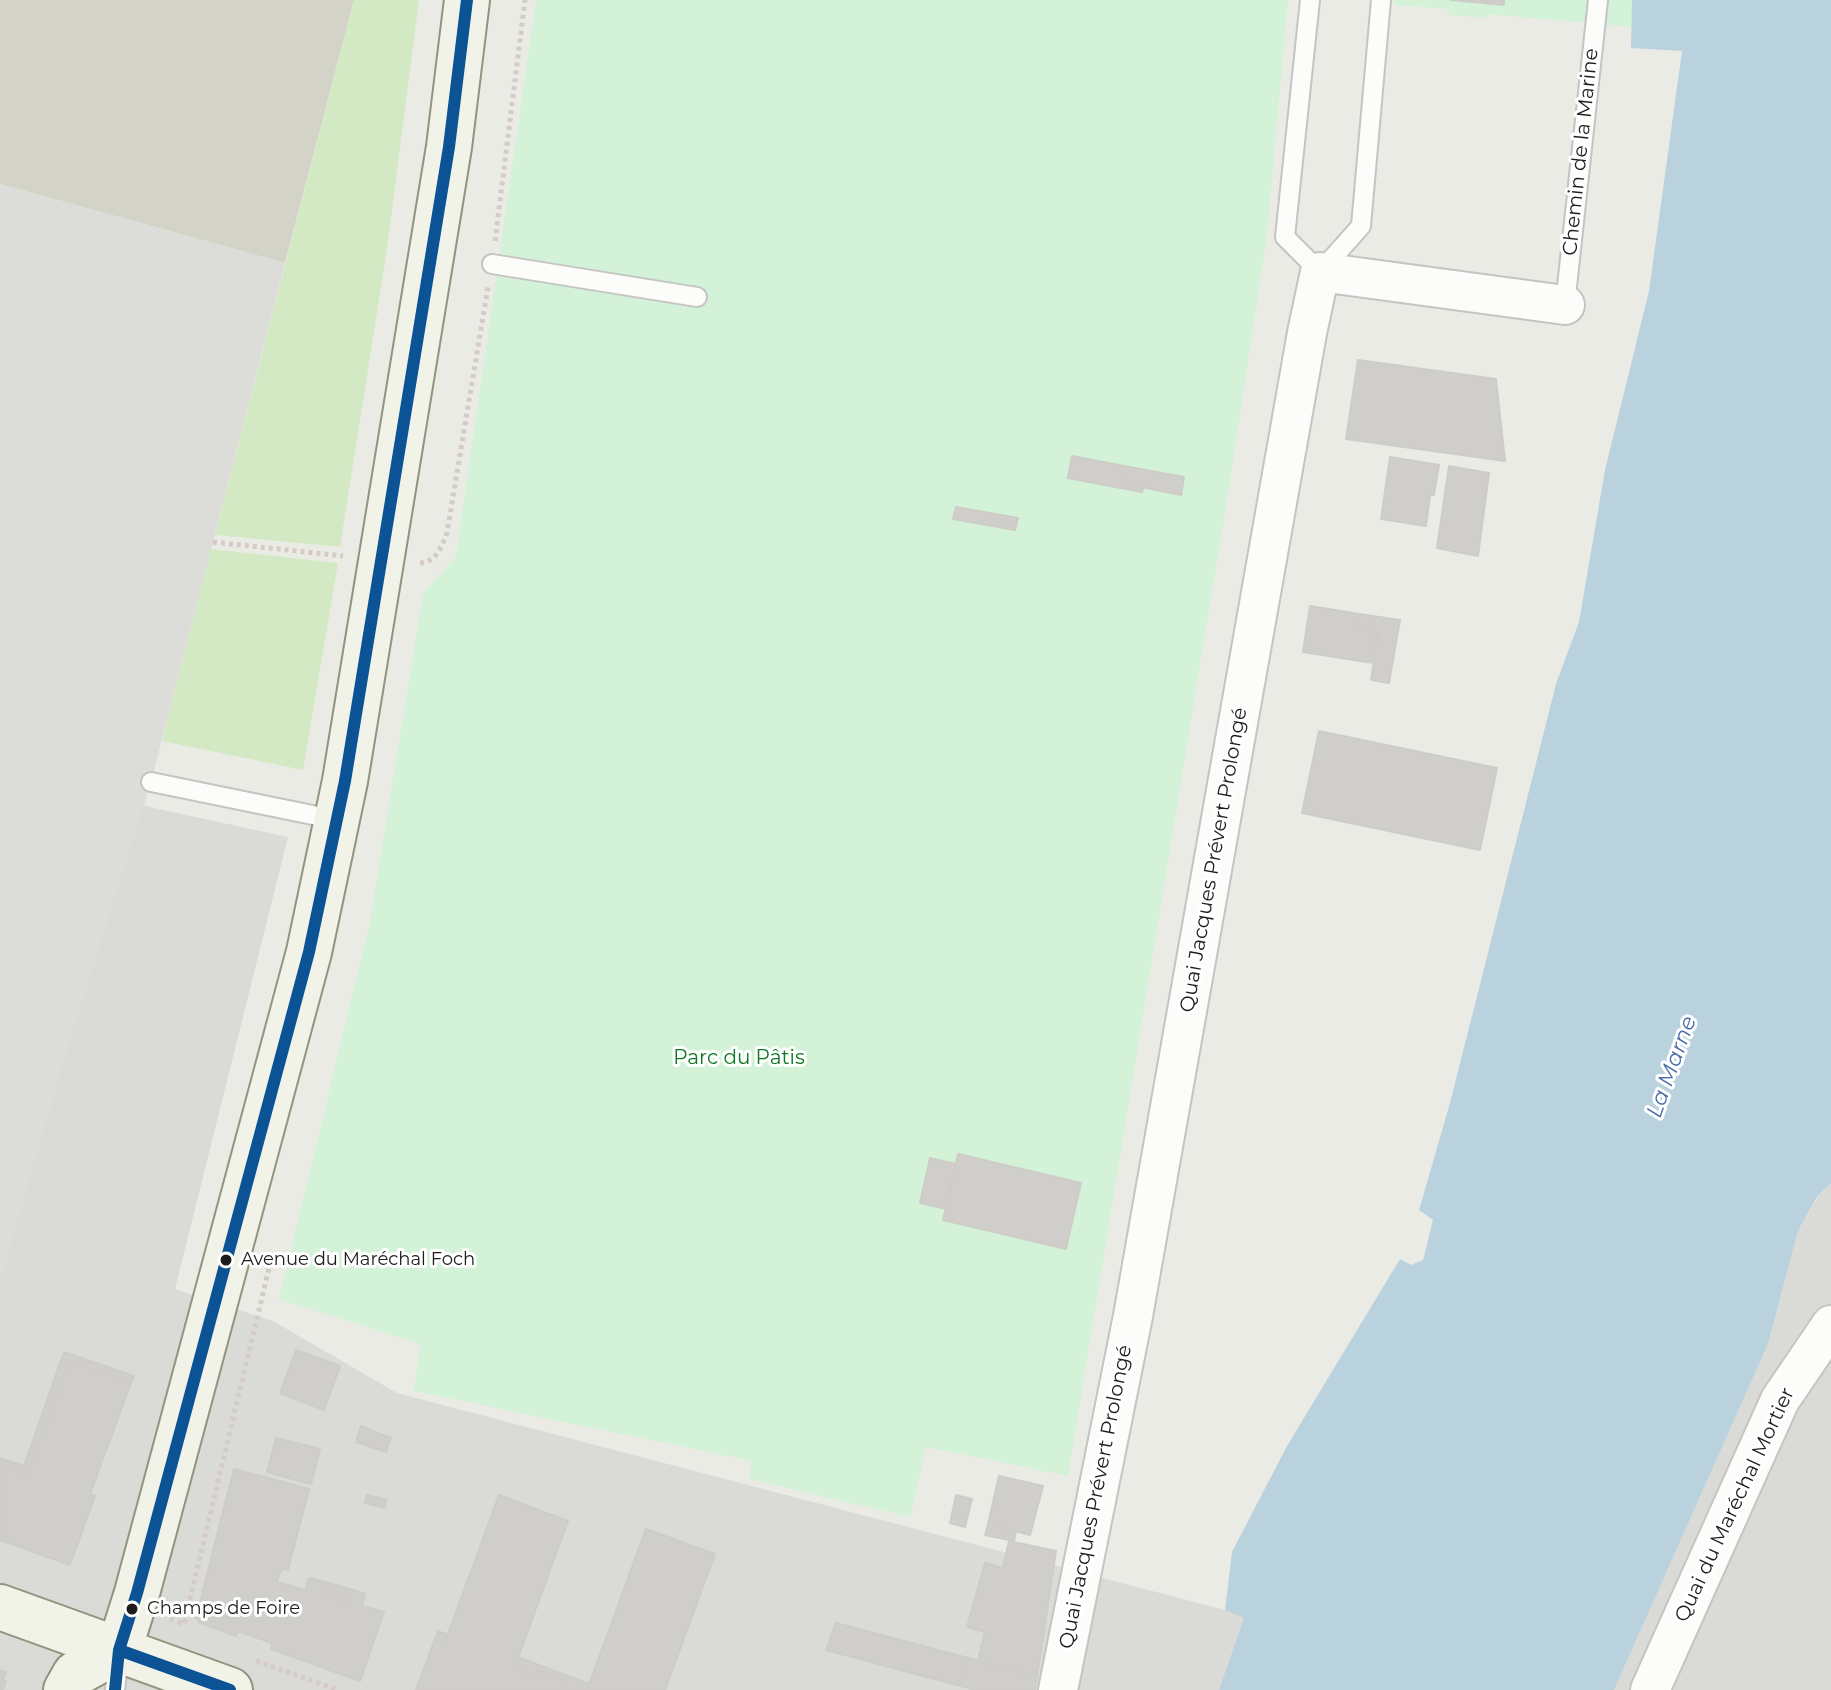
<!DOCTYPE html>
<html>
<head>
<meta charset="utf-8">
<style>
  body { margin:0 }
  canvas { display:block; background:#ebebe6 }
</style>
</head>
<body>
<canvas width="1831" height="1690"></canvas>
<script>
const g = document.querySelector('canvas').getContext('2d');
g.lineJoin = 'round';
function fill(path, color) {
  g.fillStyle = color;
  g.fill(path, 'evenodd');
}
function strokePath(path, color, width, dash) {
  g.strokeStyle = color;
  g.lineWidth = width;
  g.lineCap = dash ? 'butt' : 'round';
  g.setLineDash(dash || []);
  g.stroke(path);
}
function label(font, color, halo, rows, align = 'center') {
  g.font = font + ' Montserrat,sans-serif';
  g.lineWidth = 6;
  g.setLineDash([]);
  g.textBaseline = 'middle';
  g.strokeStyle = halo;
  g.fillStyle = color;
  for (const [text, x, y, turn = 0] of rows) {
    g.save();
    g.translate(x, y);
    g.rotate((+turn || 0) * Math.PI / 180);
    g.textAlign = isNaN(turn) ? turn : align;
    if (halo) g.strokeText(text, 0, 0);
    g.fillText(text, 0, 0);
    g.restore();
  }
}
const residential = new Path2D(`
  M0 762 154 808 288 837 175 1289 273 1321 397 1393 1225 1610 1245 1618 1219 1690H0Z
  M1831 1183V1690H1614L1768 1344 1798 1231 1818 1197Z`);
const construction = new Path2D(`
  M0 0H354L285 263 0 184Z`);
const grass = new Path2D(`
  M354 0H419L387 249 340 547 215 535Z
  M211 549 338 563 303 770 162 741Z`);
const park = new Path2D(`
  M536 0H1288L1267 235 1230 481 1068 1476 926 1447 910 1517 749 1479 752 1461 414 1391 420 1344 279 1299 370 922 423 594 456 556Z
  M1395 0H1632V27L1487 14 1486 18 1449 15V9L1394 5Z`);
const parking = new Path2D(`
  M0 184 285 263 151 782 64 1060 3 1274 0 1273Z`);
const water = new Path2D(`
  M1632 0H1831V1183L1817 1197 1798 1231 1768 1344 1614 1690H1219L1244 1618 1225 1610 1232 1552 1287 1446 1400 1259 1411 1265 1423 1260 1433 1220 1419 1210 1450 1103 1556 684 1579 622 1605 470 1649 291 1682 51 1631 48Z`);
const building = new Path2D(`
  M1451 0H1504V5Z
  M1358 360 1496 379 1505 461 1346 439Z
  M1072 456 1124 466 1121 483 1143 488 1142 492 1068 478Z
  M1390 457 1439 465 1434 495H1430L1426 526 1381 519Z
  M1124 466 1184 477 1181 495 1121 483Z
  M1449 466 1489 473 1478 556 1437 548Z
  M956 507 1018 518 1015 530 953 519Z
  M1310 606 1359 614 1357 630 1378 633 1373 663 1303 652Z
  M1359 614 1400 620 1389 683 1371 680 1378 633 1357 630Z
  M1319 731 1497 768 1480 850 1302 813Z
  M958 1154 1081 1183 1066 1249 943 1220Z
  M930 1158 956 1164 946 1209 920 1203Z
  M296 1350 340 1366 324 1410 280 1393Z
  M64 1352 134 1376 131 1383 69 1362 28 1475 0 1465V1458L24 1466Z
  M69 1362 131 1383 90 1494 95 1496 70 1565 0 1540V1465L28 1475Z
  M361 1426 391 1438 386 1452 356 1442Z
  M276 1438 320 1449 311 1484 267 1472Z
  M234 1469 309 1489 288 1570 281 1569 277 1582 305 1590 309 1578 325 1582 321 1594 347 1602 350 1589 365 1594 362 1606 384 1612 360 1681 271 1649 272 1643 238 1631 236 1636 200 1623 196 1618Z
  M999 1476 1043 1486 1030 1535 988 1524Z
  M367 1495 386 1500 385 1508 365 1503Z
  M499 1495 568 1521 514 1669 535 1676 538 1670 567 1680 564 1687 573 1690H416L435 1639 445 1642Z
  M956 1495 972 1499 965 1527 950 1523Z
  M988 1524 1016 1531 1014 1541 985 1535Z
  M646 1529 715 1554 665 1690H587Z
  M1009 1541 1056 1551 1037 1676 978 1661 985 1632 967 1627 985 1563 1003 1568Z
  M325 1582 350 1589 347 1602 321 1594Z
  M836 1623 968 1658 957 1685 826 1650Z
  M438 1631 448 1635 445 1642 435 1639Z
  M518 1657 589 1684 587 1690H573L564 1687 567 1680 538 1670 535 1676 514 1669Z
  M968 1658 1037 1676 1035 1690H977L957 1685Z
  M0 1670 6 1672 3 1680 6 1681 3 1690H0Z`);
const path = new Path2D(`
  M495 241 525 0
  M213 542 343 556
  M420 563C437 561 441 548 447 533L488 287
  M170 1619 184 1624 270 1264
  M256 1661 338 1690`);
const lane = new Path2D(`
  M1310 0 1285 237 1320 272 1361 226 1381 0
  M492 264 697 297
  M1565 305 1598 0
  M151 782 337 820
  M115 1690 119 1653`);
const street = new Path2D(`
  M1058 1690 1133 1316 1307 333 1320 272 1565 305
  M1650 1690 1780 1400 1831 1325`);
const secondary = new Path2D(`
  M0 1607 230 1690
  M119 1650 137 1593 309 952 345 781 449 147 467 0
  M66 1690 75 1674 119 1650`);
const bus1 = new Path2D(`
  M119 1650 230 1690
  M115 1690 119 1650 137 1593 309 952 345 781 449 147 467 0`);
const markers = [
  [226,1260,7,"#1d1d1d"],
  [132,1609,7,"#1d1d1d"]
];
const busNames = [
  ["Avenue du Maréchal Foch",241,1260],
  ["Champs de Foire",147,1609]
];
const streetNames = [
  ["Chemin de la Marine",1581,152,-84],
  ["Quai Jacques Prévert Prolongé",1214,860,-80],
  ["Quai Jacques Prévert Prolongé",1096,1497,-79],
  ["Quai du Maréchal Mortier",1735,1505,-65]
];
const parkNames = [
  ["Parc du Pâtis",739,1058]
];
const waterNames = [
  ["La Marne",1672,1067,-70]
];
fill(residential, '#dadad7');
fill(construction, '#d3d4c7');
fill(grass, '#d3e9c4');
fill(park, '#d3f2d7');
fill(parking, '#dcdcd9');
fill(water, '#b9d2de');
fill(building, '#d0ceca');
strokePath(building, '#ceccc7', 2);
strokePath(lane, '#c4c4c2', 22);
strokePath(street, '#c4c4c2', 42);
strokePath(secondary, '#90957e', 48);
strokePath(path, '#d5cac6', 5, [4, 4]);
strokePath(lane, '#fcfcfb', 18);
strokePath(street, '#fcfcfb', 38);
strokePath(secondary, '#f1f3e9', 44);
strokePath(bus1, '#0b5394', 12);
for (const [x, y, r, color] of markers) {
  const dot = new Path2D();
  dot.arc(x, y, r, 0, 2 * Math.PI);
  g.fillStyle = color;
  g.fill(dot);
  strokePath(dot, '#fff', 3);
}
label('18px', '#1d1d1d', '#fff', busNames, 'left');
label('20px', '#1d1d1d', '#fff', streetNames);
label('20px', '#0d7923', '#fff', parkNames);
label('italic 22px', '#4b6fab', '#fff', waterNames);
</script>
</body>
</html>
